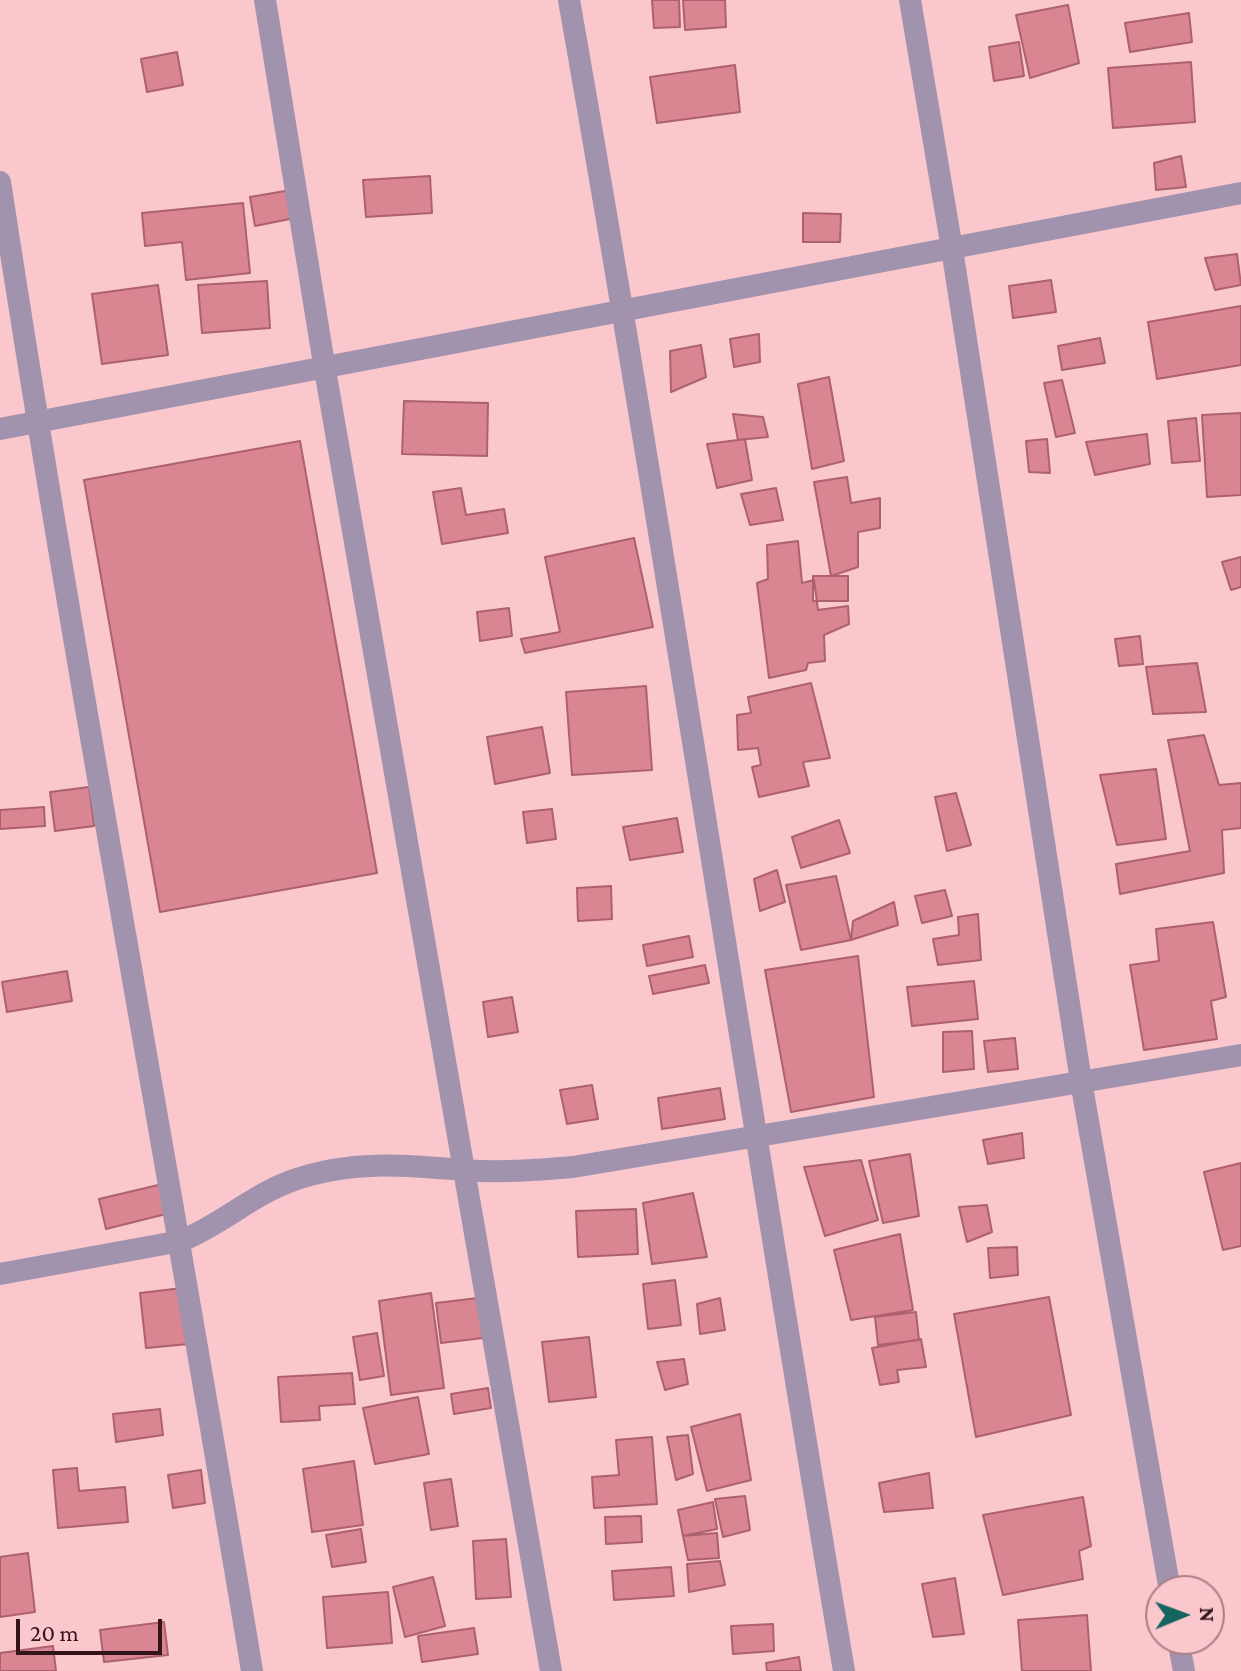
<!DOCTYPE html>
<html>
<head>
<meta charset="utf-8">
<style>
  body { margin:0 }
  #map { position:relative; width:1241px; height:1671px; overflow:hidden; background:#fac7cd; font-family:"Crimson Pro",serif }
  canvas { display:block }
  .north { position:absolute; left:1145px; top:1575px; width:80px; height:80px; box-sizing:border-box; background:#fac7cd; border:2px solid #aa7f85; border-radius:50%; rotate:89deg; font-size:22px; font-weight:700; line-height:32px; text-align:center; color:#321419 }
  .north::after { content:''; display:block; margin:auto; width:28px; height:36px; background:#166460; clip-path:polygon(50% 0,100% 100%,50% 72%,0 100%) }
  .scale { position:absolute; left:16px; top:1619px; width:146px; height:36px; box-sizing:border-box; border:4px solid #321419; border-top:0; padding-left:10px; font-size:24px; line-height:28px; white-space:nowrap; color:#321419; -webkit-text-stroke:6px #fac7cd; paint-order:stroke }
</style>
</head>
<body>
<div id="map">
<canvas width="1241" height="1671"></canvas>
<div class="north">N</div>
<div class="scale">20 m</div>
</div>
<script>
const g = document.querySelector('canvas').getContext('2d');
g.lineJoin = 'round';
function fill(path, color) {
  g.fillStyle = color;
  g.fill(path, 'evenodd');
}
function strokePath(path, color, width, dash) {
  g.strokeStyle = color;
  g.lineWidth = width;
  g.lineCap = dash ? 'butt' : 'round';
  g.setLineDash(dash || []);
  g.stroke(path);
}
const building = new Path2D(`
  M652 0H679L680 27 654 28Z
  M683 0H725L726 27 685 30Z
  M1068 5 1079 63 1030 78 1016 15Z
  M1189 13 1192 42 1130 52 1125 23Z
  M1019 42 1024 76 994 81 989 47Z
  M177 52 183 85 147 92 141 59Z
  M1191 62 1195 122 1113 128 1108 68Z
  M735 65 740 112 657 123 650 77Z
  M1181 156 1186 187 1156 190 1154 163Z
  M430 176 432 213 366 217 363 180Z
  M291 190 295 218 255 226 250 197Z
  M243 203 250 273 186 280 182 242 145 246 142 213Z
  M803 213 841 214 840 242H803Z
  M1237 254 1241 285 1215 290 1205 258Z
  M1051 280 1056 312 1013 318 1009 286Z
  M267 281 270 328 202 333 198 285Z
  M158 285 168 355 102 364 92 294Z
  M1241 306V365L1157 379 1148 322Z
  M759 334 760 362 734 367 730 339Z
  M1100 338 1105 363 1062 370 1058 346Z
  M701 345 706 377 671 392 670 351Z
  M829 377 844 461 812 469 798 384Z
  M1062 380 1075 433 1056 437 1044 383Z
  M404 401 488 403 487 456 402 454Z
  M1241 413V495L1207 497 1202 415Z
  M733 414 763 417 768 437 738 440Z
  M1196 418 1200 461 1172 463 1168 421Z
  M1147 434 1150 464 1095 475 1086 442Z
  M745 439 752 480 717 488 707 444Z
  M1047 439 1050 473 1029 472 1026 441Z
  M300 441 377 873 160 912 84 480Z
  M847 477 851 503 880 498V528L858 532V567L831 576 814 482Z
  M461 488 466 515 504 509 508 533 442 544 433 492Z
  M776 488 783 520 750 525 741 494Z
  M634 538 653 627 525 653 521 639 560 632 545 557Z
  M798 541 802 583 814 580 818 610 848 606 849 624 824 635 825 661 808 663 806 670 769 678 757 583 768 579 767 545Z
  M1241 557V587L1231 590 1222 562Z
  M813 576H848V601H813Z
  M509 608 512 636 480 641 477 612Z
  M1140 636 1143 664 1119 666 1115 639Z
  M1197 663 1206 712 1153 714 1146 667Z
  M811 683 830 758 803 762 809 786 759 797 752 767 761 765 758 748 738 750 737 715 751 713 748 697Z
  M646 686 652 770 572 775 566 692Z
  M542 727 550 773 495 784 487 737Z
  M1204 735 1219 785 1241 783V828L1222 830 1224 873 1120 894 1116 864 1190 851 1168 740Z
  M1156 769 1166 839 1117 845 1100 775Z
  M89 787 94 826 55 831 50 792Z
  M956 793 971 845 947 851 935 797Z
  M44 807 45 826 0 829V810Z
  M552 809 556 839 527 843 523 812Z
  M677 818 683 852 630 860 623 827Z
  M839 820 850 853 801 868 792 837Z
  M777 870 785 902 760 911 754 879Z
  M836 876 851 940 801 950 786 885Z
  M611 886 612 919 578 921 577 888Z
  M945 890 952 916 922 923 915 896Z
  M894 902 898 925 851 940 853 921Z
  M978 914 981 960 938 965 933 939 959 935 958 917Z
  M1213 922 1226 997 1211 1001 1217 1039 1144 1050 1130 965 1159 961 1156 929Z
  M689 936 693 957 647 966 643 945Z
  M858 956 874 1097 791 1112 765 970Z
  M705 965 709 983 653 994 649 976Z
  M67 971 72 1001 7 1012 2 982Z
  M974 981 978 1019 912 1026 907 987Z
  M512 997 518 1032 488 1037 483 1002Z
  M972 1031 974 1069 943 1072V1032Z
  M1015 1038 1018 1069 988 1072 984 1041Z
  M592 1085 598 1119 567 1124 560 1090Z
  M720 1088 725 1119 662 1129 658 1098Z
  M1022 1133 1024 1158 988 1164 983 1140Z
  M910 1154 919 1216 883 1223 869 1161Z
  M861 1160 878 1220 825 1236 804 1167Z
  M1241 1163V1246L1223 1250 1204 1172Z
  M171 1182 178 1211 106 1229 99 1199Z
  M693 1193 707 1257 652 1264 643 1203Z
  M987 1205 992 1232 967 1242 959 1207Z
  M636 1209 638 1254 578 1257 576 1211Z
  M900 1234 913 1310 851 1320 834 1250Z
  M1017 1247 1018 1275 990 1278 988 1248Z
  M675 1280 681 1325 648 1329 643 1284Z
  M182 1288 189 1344 146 1348 140 1293Z
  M431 1293 444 1388 391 1395 379 1301Z
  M1049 1297 1071 1415 976 1437 954 1314Z
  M478 1298 483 1338 441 1343 436 1303Z
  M720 1298 725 1330 700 1334 697 1304Z
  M916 1312 919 1340 878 1345 875 1317Z
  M377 1333 384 1376 360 1380 353 1337Z
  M589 1337 596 1397 549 1402 542 1342Z
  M921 1339 926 1367 897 1370 899 1382 880 1385 872 1348Z
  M684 1359 688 1384 665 1390 657 1362Z
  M352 1373 355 1404 319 1406 320 1420 281 1422 278 1377Z
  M488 1388 491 1408 454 1414 451 1394Z
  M418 1397 429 1454 375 1464 363 1408Z
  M160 1409 163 1435 116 1442 113 1414Z
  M740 1414 751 1480 707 1491 691 1427Z
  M688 1435 693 1474 676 1480 667 1437Z
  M652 1437 657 1504 594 1508 592 1477 619 1475 616 1440Z
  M354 1461 363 1525 312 1532 303 1469Z
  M77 1468 79 1491 125 1487 128 1522 58 1528 53 1470Z
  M201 1470 205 1503 173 1508 168 1475Z
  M929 1473 933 1508 884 1512 879 1483Z
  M451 1479 458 1526 431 1530 424 1483Z
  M745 1496 750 1530 723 1537 715 1499Z
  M1083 1497 1091 1546 1079 1551 1083 1579 1003 1595 983 1515Z
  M713 1502 717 1529 683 1536 678 1510Z
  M641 1516 642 1542 606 1544 605 1517Z
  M361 1529 366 1562 332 1567 326 1535Z
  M717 1533 719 1558 688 1560 683 1536Z
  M506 1539 511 1597 476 1599 473 1541Z
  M28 1553 35 1612 0 1617V1557Z
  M720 1561 725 1585 689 1592 687 1564Z
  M671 1567 674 1596 614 1600 612 1571Z
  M433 1577 445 1626 405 1637 393 1587Z
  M955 1578 964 1634 933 1637 922 1584Z
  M388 1592 392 1643 327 1648 323 1597Z
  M1087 1615 1091 1671H1022L1018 1620Z
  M164 1622 168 1655 104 1662 100 1630Z
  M773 1624 774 1651 733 1654 731 1626Z
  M474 1628 478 1654 422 1662 418 1636Z
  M53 1646 56 1671H0V1653Z
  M799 1657 801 1671H767L766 1663Z`);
const minor = new Path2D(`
  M265 0 324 364 551 1671
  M569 0C667 556 750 1114 844 1671
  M0 182C76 679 170 1174 252 1671
  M0 429 1241 193
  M0 1274 181 1241C221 1225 253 1194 294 1180 350 1160 405 1165 463 1170 499 1173 537 1170 573 1167L1241 1055`);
const tertiary = new Path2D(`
  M910 0 952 249 1081 1081 1170 1591
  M1178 1639 1184 1671`);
fill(building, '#da8592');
strokePath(building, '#ad616e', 2);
strokePath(minor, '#a192ae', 22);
strokePath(tertiary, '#a192ae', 22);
</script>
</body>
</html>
